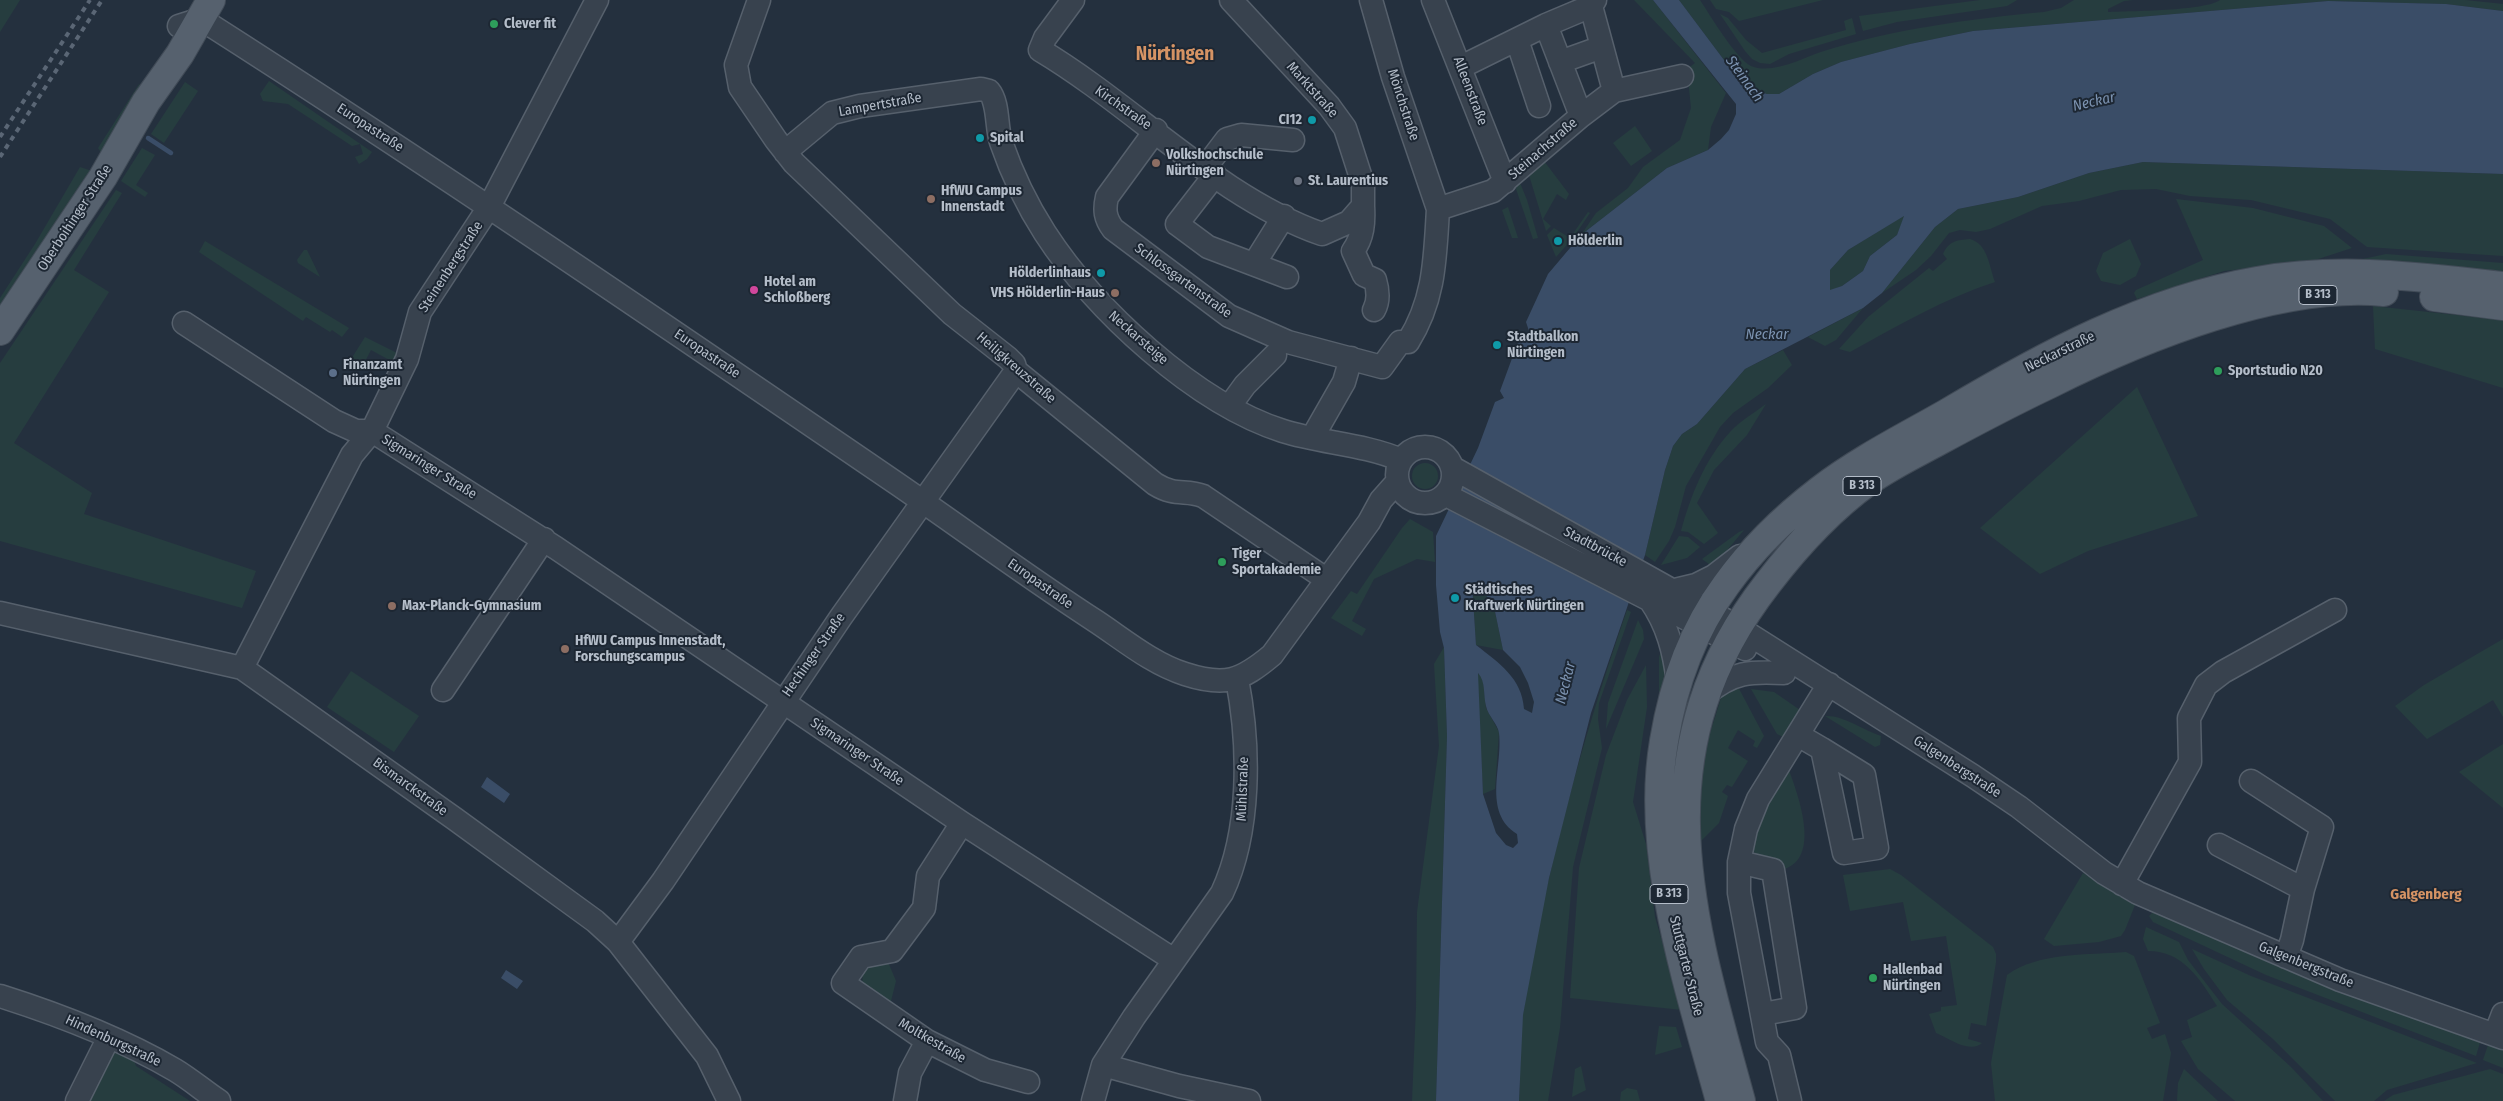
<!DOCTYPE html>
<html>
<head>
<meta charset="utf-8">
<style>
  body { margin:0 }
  canvas { display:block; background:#24303e }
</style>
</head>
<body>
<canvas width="2503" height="1101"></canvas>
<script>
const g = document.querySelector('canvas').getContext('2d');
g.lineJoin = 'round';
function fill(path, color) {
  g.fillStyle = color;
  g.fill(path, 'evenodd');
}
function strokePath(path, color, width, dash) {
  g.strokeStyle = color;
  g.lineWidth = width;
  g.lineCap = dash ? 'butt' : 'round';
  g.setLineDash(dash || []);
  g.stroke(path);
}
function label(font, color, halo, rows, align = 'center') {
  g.font = font + ' "Fira Sans Condensed",sans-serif';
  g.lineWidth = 4;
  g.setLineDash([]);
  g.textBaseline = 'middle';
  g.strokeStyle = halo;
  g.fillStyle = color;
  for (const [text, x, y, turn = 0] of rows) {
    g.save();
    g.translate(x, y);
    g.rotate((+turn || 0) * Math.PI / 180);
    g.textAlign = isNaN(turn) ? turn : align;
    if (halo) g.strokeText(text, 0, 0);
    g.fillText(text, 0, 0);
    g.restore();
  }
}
const green = new Path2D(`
  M0 0H20L0 32Z
  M1634 0H1653L1726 93 1711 127 1708 150 1667 168 1581 235 1596 213 1628 188 1643 167 1680 140 1691 108 1687 69 1695 63Z
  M1679 0H1700C1710 15 1736 59 1751 66 1773 75 1802 58 1824 51 1895 29 1969 19 2044 12L2061 8 2074 0H2133L2124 1 2108 9V12C2130 11 2205 11 2220 0H2465L2503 4V11L2446 4 2328 1 1973 31 1910 44 1841 62 1813 74 1779 94H1767L1749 89 1736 76Z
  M1710 0H1823L1739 21 1729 12 1716 9Z
  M1980 0H2017L2007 6 1897 22 1863 31 1859 16Z
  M1720 14 1728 18 1746 40 1762 53 1846 30 1844 21 1852 18 1856 34 1789 54 1770 64 1760 63 1752 59 1745 51Z
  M269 81 372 152 367 159 359 164 355 157 363 154 360 144 352 146 288 104 263 101 260 94Z
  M185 82 198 91 164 143 151 134Z
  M139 84 142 86 102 154 98 148Z
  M1635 126 1652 151 1631 166 1613 143Z
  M142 148 155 155 136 185 148 193 145 197 121 181Z
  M1544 161 1569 194 1566 200 1557 194 1543 219 1551 226 1546 231 1529 175Z
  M2143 162 2503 174V256L2367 247 2330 219 2251 200 2190 196 2156 189 2121 190 2079 201 2042 206 1990 229 1976 232 1960 230 1949 233 1931 256 1916 270 1882 293 1935 227 1958 209 2018 197 2089 173Z
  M80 167 95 172 0 315V298L35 244Z
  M1518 178 1527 200 1538 238 1533 239 1516 189Z
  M116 190 122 193 74 270 109 292 14 443 92 493 84 514 256 571 242 608 0 541V363Z
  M2176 199 2253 208 2324 226 2352 248 2312 261 2224 271 2137 299 2134 293 2136 290 2203 260Z
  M1508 207 1518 238H1512L1502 210Z
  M1588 212 1590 213 1573 238 1556 257 1547 235 1554 228 1570 238Z
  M1905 215 1897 235 1870 256 1863 271 1842 286 1830 291V270L1848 250Z
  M1970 239C1988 244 1989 266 1995 282 1943 299 1897 326 1850 352L1839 349 1868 317 1929 268 1933 271 1947 259 1943 254C1949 241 1957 240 1970 239Z
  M2130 239 2141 264 2136 276 2120 285 2101 281 2096 271 2103 253Z
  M205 241 349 328 342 337 332 330 330 332 306 317 303 321 199 252Z
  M304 250H307L320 277 298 263 297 260Z
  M2386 254 2503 263V278L2330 266Z
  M2373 306 2503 320V388L2375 349Z
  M1863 308 1836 340 1825 346 1808 337Z
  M365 337 397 353 393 362 371 350 360 371 348 364Z
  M1783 350 1792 365 1768 388 1733 413 1720 427 1686 486 1675 527 1669 541 1655 562 1645 555 1665 470 1673 446 1682 434 1697 424 1745 369Z
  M2137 387 2198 516 2088 551 2040 574 1980 528Z
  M1766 404 1747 435 1714 470 1697 503 1718 533 1704 544 1688 532 1681 531C1691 495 1704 461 1730 432 1740 421 1754 413 1766 404Z
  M1412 476a13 13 0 1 1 26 0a13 13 0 1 1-26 0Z
  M1410 519 1433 532 1435 562 1417 559 1374 579 1352 621 1366 629 1362 636 1331 618 1351 591 1357 594 1402 528Z
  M1744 530 1713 567 1702 559 1739 532Z
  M1679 536 1688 537 1700 547 1687 558 1661 565Z
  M1472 583 1493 602 1503 650 1476 645Z
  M1627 610 1631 612 1599 703 1598 719 1602 748 1573 867 1560 1028 1548 1101H1519C1521 1072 1519 1042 1523 1014 1544 876 1582 741 1627 610Z
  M1638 620 1643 630 1644 639 1606 729 1608 703Z
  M2503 639V717L2493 700 2427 739 2395 706 2424 685Z
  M1444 647 1447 736 1436 1101H1412L1416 1008 1417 912 1439 746 1434 664Z
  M1661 651 1667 674 1659 710V657Z
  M1646 665 1647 707 1633 802 1646 844 1655 917 1682 1010 1570 998 1579 868 1606 755 1627 700Z
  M351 671 419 716 394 752 327 707Z
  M1477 672 1483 679 1486 708 1499 732 1495 789 1483 794Z
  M1736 683 1764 736 1757 748 1753 746 1755 741 1738 730 1728 748 1748 761 1732 787 1727 785 1722 792 1728 796 1719 823 1700 842 1696 792 1710 733 1722 695Z
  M1751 689 1774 692 1800 710 1783 737 1777 734Z
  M1825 716C1843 715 1863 730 1881 736L1880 745 1875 747Z
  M2503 744V808L2459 772Z
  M1787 765C1797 792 1824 860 1781 870L1757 857 1752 848 1759 816Z
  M1890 869 1901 875 1993 947 1996 954V962L1986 1026 1971 1023 1968 1039 1982 1043C1969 1054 1949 1038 1936 1033L1929 1014 1941 1011V1007L1957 1005 1946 936 1911 941 1903 902 1850 911 1843 875Z
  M2083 873 2135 905 2125 930 2121 936 2099 942 2054 946 2044 939Z
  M2156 909 2481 1039 2476 1056 2266 975 2153 922 2149 916Z
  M2146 927 2179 942 2188 960 2222 1004 2291 1067 2323 1101H2235L2198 1069 2181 1041 2192 1037 2187 1020 2217 1006C2200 979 2183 951 2148 951L2143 939Z
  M2192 949 2251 976 2477 1063 2387 1090 2374 1101H2335L2273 1039 2227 1000 2204 969Z
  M2126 952 2134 956 2160 1023 2147 1028 2152 1039 2165 1034 2171 1053 2163 1101H1995L1991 1063 2007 975C2038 952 2089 955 2126 952Z
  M888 962 896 981 890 1005 862 988 863 968Z
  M1659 1026 1676 1027 1682 1047 1655 1055Z
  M2489 1042 2503 1046V1068L2483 1060Z
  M114 1053 123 1054 134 1060 136 1066 190 1101H85L108 1056Z
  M1581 1066 1586 1090 1572 1097 1575 1069Z
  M2184 1069 2218 1101H2177L2178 1083Z
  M2490 1069 2503 1074V1101H2384L2393 1095Z
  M1627 1088 1637 1090 1640 1101H1620L1621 1092Z`);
const water = new Path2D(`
  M1653 0H1679L1736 76 1749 89 1767 94H1779L1813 74 1841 62 1910 44 1973 31 2328 1 2446 4 2503 11V174L2143 162 2089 173 2018 197 1958 209 1935 227 1882 293 1863 308 1745 369 1697 424 1682 434 1673 446 1665 470 1645 555 1591 713 1549 878 1523 1015 1519 1101H1436L1447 736 1444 648 1440 632 1436 585V536L1478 448 1495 402 1504 398 1500 391 1521 334 1529 331 1526 322 1548 274 1581 235 1667 168 1708 150 1721 139 1729 130 1736 114V104ZM1904 216 1897 235 1870 256 1863 271 1842 286 1830 290V270L1848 250ZM1472 583 1493 602 1503 650 1520 667 1528 683 1534 702 1532 713 1524 709C1522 678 1499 663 1476 645ZM1478 673C1486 682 1483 694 1486 706 1488 716 1498 724 1499 733 1503 767 1482 812 1517 834L1518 843 1513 848 1506 845 1496 833 1483 794Z
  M487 777 510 794 504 803 481 787Z
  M506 970 523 981 517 989 501 978Z`);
const stream = new Path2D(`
  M148 138 171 153`);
const minor = new Path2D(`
  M759 0 736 65 740 87 776 140 794 163 952 314 1008 358 1014 364 1016 371 1155 484C1176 497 1185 489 1203 496L1326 579
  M1073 0 1045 38 1040 50C1134 106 1219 198 1322 234L1349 222 1363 206V184L1345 128 1329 106 1231 0
  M1371 0 1393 77 1438 209
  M1433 0 1505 182
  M179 26 201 19C436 169 666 326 896 483 963 529 1029 578 1097 622 1124 640 1153 664 1185 674 1225 687 1241 681 1272 655L1369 522 1381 500 1397 482
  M1517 40 1539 106
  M1560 62 1602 47
  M1461 67 1546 25
  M1614 91 1682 76
  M1581 116 1546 25 1591 6
  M1156 130 1107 197C1104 210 1105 218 1113 229L1229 316 1288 342 1382 367 1400 342H1408C1435 299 1435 258 1438 209L1493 191 1581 116 1614 91 1591 6 1595 0
  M785 152 832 113 860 106 981 89 989 91C999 103 996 127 1001 142 1012 174 1027 205 1045 233 1095 310 1195 403 1283 431 1321 443 1364 444 1401 460
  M1205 168 1227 139 1241 135 1293 140
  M1215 175 1177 224 1208 247 1287 277
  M1363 206C1364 223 1363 237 1353 251L1364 275 1375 280C1378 290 1379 301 1374 310
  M1254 264 1284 216
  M184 323 334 421 356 431H372L556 548 962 823 1174 960
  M1229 407 1245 385 1275 355
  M1312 438 1344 382 1351 358
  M1397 475a28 28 0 1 1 56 0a28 28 0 1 1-56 0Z
  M1453 468 1736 626 1973 776 2019 807 2104 873 2138 893 2340 980 2503 1038
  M1446 495 1745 649
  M1675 590 1696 585 1714 576 1740 556
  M1650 600C1668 626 1674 651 1678 682
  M0 613 242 668 455 819 595 921 618 942 707 1056 729 1101
  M242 668 352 455 372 431 407 359 420 312 489 207 597 0
  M443 690 544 539
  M1706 694C1733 672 1750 671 1784 673
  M1798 735 1822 749 1844 853 1877 848 1864 775 1822 749
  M2251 781 2322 827 2303 889 2292 940 2286 957
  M962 823 928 876 924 908 892 951 861 957 843 983 927 1041 985 1070 1028 1082
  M2219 845 2303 889
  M1739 862 1773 870 1795 1008 1763 1014
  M2122 884 2190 762 2189 718 2206 685 2223 672 2335 610
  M618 942 663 881 841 617 1016 371
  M0 996C60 1015 120 1038 175 1070 190 1079 204 1091 219 1101
  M2495 1035 2503 1014
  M1103 1065 1179 1086 1249 1101
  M77 1101 109 1037
  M905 1101 910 1073 927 1041
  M1093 1101 1103 1065 1134 1017 1222 893C1251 831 1250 746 1237 679
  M1790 1101 1779 1055 1767 1042 1739 893V862L1746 829 1758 799 1829 684`);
const major = new Path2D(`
  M2434 297 2503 306
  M0 331 103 177 146 102 180 54 211 0
  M1720 1101C1690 990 1644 856 1664 741 1673 686 1693 630 1726 585 1751 550 1786 516 1820 490 1859 460 1905 437 1947 413 2043 356 2146 300 2257 281 2342 266 2419 277 2503 286
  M1741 1101C1690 915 1637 751 1768 583 1797 545 1829 510 1869 481 1890 466 1915 454 1939 441 1976 421 2012 402 2050 384 2142 338 2279 282 2384 292`);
const rail = new Path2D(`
  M0 137 90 0
  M0 157 102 0`);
const markers = [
  [494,24,5,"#2e9e5b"],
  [1312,120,5,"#0f9aa8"],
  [980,138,5,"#0f9aa8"],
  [1156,163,5,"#8d6e63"],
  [1298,181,5,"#6b7280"],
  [931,199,5,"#8d6e63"],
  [1558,241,5,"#0f9aa8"],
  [1101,273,5,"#0f9aa8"],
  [754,290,5,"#d1479c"],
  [1115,293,5,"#8d6e63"],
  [1497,345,5,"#0f9aa8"],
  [2218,371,5,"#2e9e5b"],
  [333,373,5,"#5c6f8a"],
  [1222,562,5,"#2e9e5b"],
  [1455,598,5,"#0f9aa8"],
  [392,606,5,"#8d6e63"],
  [565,649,5,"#8d6e63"],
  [1873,978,5,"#2e9e5b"]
];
const shields = [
  [2318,295,38],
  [1862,486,38],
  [1669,894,38]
];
const shieldNames = [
  ["B 313",2318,295],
  ["B 313",1862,486],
  ["B 313",1669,894]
];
const poiNames = [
  ["Clever fit",504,24],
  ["CI12",1302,120,"right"],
  ["Spital",990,138],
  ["Volkshochschule",1166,155],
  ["Nürtingen",1166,171],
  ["St. Laurentius",1308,181],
  ["HfWU Campus",941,191],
  ["Innenstadt",941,207],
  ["Hölderlin",1568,241],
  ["Hölderlinhaus",1091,273,"right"],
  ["Hotel am",764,282],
  ["Schloßberg",764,298],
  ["VHS Hölderlin-Haus",1105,293,"right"],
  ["Stadtbalkon",1507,337],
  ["Nürtingen",1507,353],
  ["Finanzamt",343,365],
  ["Nürtingen",343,381],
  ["Sportstudio N20",2228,371],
  ["Tiger",1232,554],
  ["Sportakademie",1232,570],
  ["Städtisches",1465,590],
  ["Kraftwerk Nürtingen",1465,606],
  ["Max-Planck-Gymnasium",402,606],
  ["HfWU Campus Innenstadt,",575,641],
  ["Forschungscampus",575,657],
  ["Hallenbad",1883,970],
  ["Nürtingen",1883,986]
];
const streetNames = [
  ["Marktstraße",1312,90,48],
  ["Alleenstraße",1470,91,69],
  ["Lampertstraße",880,105,-10],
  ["Mönchstraße",1403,105,72],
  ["Kirchstraße",1123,108,35],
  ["Europastraße",370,128,33],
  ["Steinachstraße",1543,149,-41],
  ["Oberboihinger Straße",75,218,-57],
  ["Steinenbergstraße",451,267,-57],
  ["Schlossgartenstraße",1183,281,36],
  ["Neckarsteige",1138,338,41],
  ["Neckarstraße",2060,352,-26],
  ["Europastraße",707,354,34],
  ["Heiligkreuzstraße",1016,368,41],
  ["Sigmaringer Straße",429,467,32],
  ["Stadtbrücke",1595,547,28],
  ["Europastraße",1040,584,35],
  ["Hechinger Straße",814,655,-55],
  ["Sigmaringer Straße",857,752,34],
  ["Galgenbergstraße",1957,767,33],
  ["Bismarckstraße",410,787,36],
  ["Mühlstraße",1243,789,-88],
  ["Galgenbergstraße",2306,965,22],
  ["Stuttgarter Straße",1686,966,76],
  ["Hindenburgstraße",113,1041,25],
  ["Moltkestraße",932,1041,30]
];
const waterNames = [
  ["Steinach",1744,79,54],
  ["Neckar",2094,102,-13],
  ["Neckar",1767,335],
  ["Neckar",1566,683,-76]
];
const neighbourhoodNames = [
  ["Galgenberg",2426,895]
];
const districtNames = [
  ["Nürtingen",1175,55]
];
fill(green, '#263d3f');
fill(water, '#3a4d67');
strokePath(stream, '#3a4d67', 4.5);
strokePath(minor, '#56606c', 25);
strokePath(major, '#414b57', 30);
strokePath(minor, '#38424e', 22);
strokePath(major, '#56616e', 28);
strokePath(rail, '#5a6675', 4, [5, 5]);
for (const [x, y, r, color] of markers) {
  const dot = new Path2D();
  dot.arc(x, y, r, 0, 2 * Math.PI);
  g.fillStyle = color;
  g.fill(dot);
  strokePath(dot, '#1d2733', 2);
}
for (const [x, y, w] of shields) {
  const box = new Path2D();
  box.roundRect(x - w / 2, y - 9.5, w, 19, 4);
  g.fillStyle = '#1d2733';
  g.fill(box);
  strokePath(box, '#b4bdc9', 1);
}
label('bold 12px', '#b4bdc9', null, shieldNames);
label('bold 14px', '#b4bdc9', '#1d2733', poiNames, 'left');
label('14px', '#b4bdc9', '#1d2733', streetNames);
label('italic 15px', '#7c93b1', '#1d2733', waterNames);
label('bold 15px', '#d59364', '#1d2733', neighbourhoodNames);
label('bold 19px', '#d59364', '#1d2733', districtNames);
</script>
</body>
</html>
